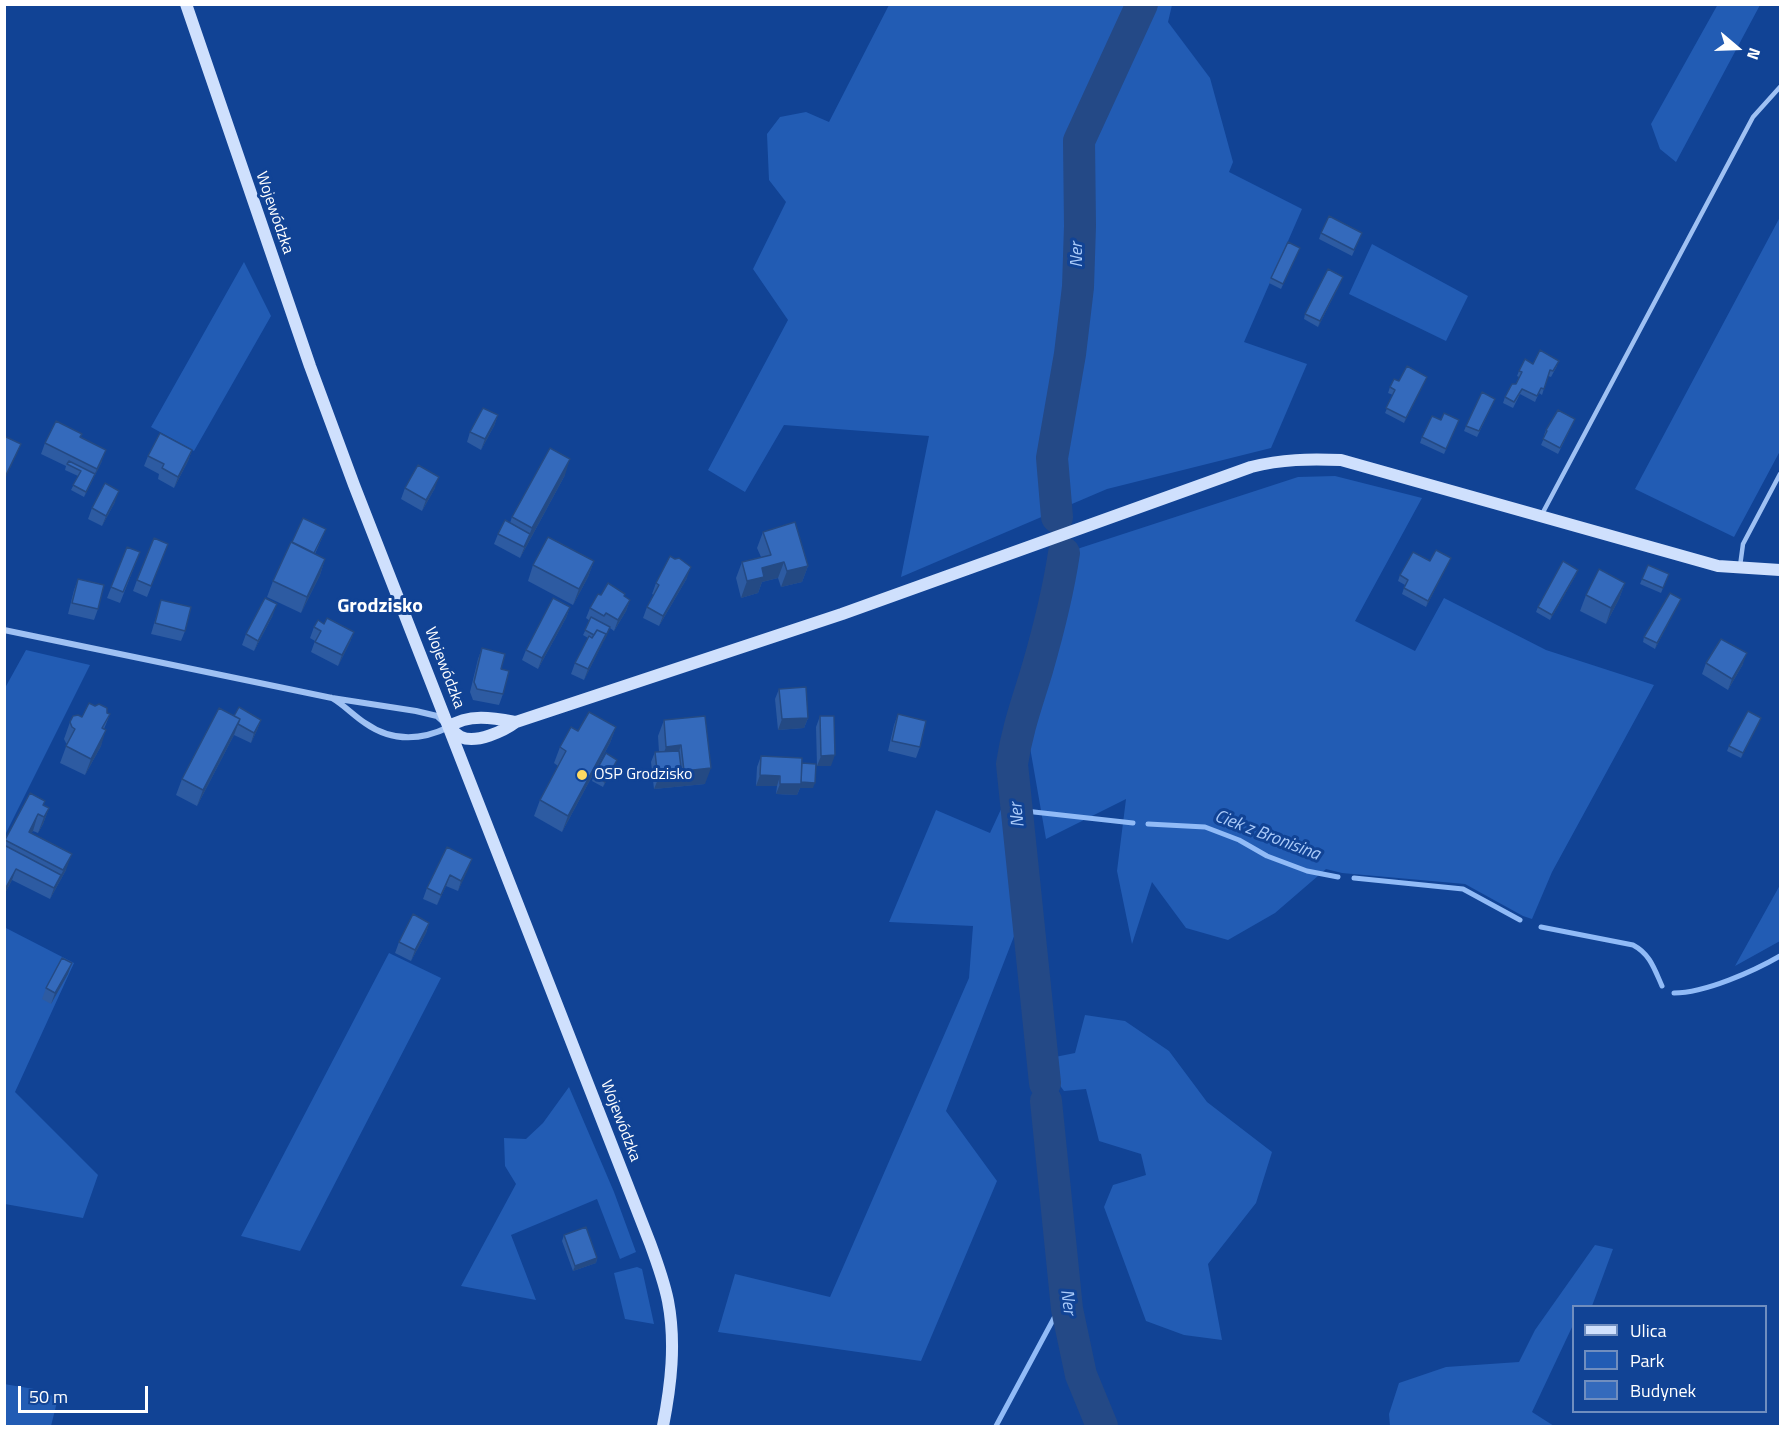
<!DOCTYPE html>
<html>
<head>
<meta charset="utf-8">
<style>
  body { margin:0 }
  #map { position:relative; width:1785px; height:1431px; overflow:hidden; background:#114395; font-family:"Titillium Web",sans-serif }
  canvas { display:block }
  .frame { position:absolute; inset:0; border:6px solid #fff; pointer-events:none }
  .legend { position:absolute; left:1572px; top:1305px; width:195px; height:108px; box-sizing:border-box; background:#114395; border:2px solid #708ebf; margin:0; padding:8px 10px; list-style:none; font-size:18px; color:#fff }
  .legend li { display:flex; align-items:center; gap:12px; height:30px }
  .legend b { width:30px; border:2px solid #708ebf }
  .north { position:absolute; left:1707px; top:18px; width:60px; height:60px; -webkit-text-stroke:4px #114395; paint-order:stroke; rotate:109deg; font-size:16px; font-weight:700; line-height:24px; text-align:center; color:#fff }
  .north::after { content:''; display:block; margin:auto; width:21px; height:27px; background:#fff; clip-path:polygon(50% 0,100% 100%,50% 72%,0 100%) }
  .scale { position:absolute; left:18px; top:1386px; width:130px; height:27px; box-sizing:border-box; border:3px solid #fff; border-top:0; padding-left:8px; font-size:18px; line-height:21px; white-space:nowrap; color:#fff; -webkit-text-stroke:4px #114395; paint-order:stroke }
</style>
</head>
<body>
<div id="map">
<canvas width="1785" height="1431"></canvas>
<div class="frame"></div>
<ul class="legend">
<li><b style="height:8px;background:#cfe0fd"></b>Ulica</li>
<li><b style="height:16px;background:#225cb4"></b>Park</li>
<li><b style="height:16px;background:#346abc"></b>Budynek</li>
</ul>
<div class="north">N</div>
<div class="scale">50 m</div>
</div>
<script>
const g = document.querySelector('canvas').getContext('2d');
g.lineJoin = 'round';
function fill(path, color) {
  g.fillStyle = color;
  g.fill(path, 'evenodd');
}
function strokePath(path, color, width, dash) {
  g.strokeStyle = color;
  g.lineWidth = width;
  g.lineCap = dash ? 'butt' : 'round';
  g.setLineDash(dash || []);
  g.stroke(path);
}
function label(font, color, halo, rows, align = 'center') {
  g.font = font + ' "Titillium Web",sans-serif';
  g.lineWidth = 6;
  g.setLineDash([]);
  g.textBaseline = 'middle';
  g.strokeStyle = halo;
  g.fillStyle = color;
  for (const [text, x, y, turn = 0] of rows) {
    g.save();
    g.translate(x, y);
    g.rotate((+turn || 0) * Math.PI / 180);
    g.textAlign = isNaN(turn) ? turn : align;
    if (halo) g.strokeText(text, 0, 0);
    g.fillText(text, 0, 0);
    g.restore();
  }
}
const green = new Path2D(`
  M1718 4 1760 5 1676 162 1660 149 1651 124Z
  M889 5H1172L1168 22 1210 78 1233 162 1229 172 1302 209 1244 342 1307 364 1271 448 1107 489 901 577 929 436 784 425 745 492 708 470 788 320 753 269 786 202 769 180 767 134 780 117 806 112 829 122Z
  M1780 217V451L1734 537 1635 489Z
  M1372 244 1468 296 1446 341 1349 294Z
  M244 262 271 316 194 451 151 427Z
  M1335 476 1422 498 1355 621 1415 651 1444 598 1546 650 1654 685 1552 872 1532 919 1523 916 1465 884 1342 873 1326 869 1275 913 1228 940 1186 928 1152 882 1132 944 1117 871 1126 799 1046 839 1028 736 1074 550 1298 477Z
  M26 650 90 665 5 835V688Z
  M1009 792 1018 926 946 1111 997 1181 921 1361 718 1332 735 1274 830 1297 969 978 973 926 889 922 936 810 990 833Z
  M1780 885V941L1735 966Z
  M4 927 74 963 15 1092 98 1175 83 1218 5 1204Z
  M389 953 441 978 300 1251 241 1236Z
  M1085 1015 1125 1021 1169 1051 1207 1102 1272 1152 1256 1203 1208 1264 1222 1340 1184 1335 1146 1321 1104 1207 1113 1185 1146 1175 1141 1154 1099 1141 1086 1089 1064 1091 1050 1072V1058L1075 1053Z
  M569 1087 614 1192 636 1252 620 1259 597 1199 511 1235 536 1300 461 1286 516 1184 505 1166 504 1138 526 1139 543 1123Z
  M1595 1245 1613 1249 1592 1306H1574L1573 1325 1532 1412 1554 1426H1390L1389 1414 1399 1383 1446 1367 1519 1362 1535 1330Z
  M637 1267 642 1269 654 1324 625 1319 614 1273Z
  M4 1384 34 1389 58 1398 51 1426H5Z`);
const stream = new Path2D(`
  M1016 810 1133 823
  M1148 824 1205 827 1239 840 1267 856 1307 871 1338 877
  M1354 878 1463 889 1520 920
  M1541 927 1633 945C1650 954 1654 968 1662 986
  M1674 993C1705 993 1754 971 1780 956
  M996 1426 1054 1318 1067 1309`);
const river = new Path2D(`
  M1057 517 1052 458 1070 354 1078 287 1080 226 1079 141 1142 4
  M1045 1083 1012 764C1017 730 1027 703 1037 670 1048 632 1058 593 1064 553
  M1046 1101 1067 1309 1081 1375 1102 1426`);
const lane = new Path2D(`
  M1541 516 1753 117 1780 87
  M1740 566 1743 544 1780 474`);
const street = new Path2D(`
  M4 630 332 698 416 711 437 716 449 727C420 741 392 742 365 723 353 715 344 705 332 698`);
const secondary = new Path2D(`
  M186 4 310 366 354 485 650 1243C657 1262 664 1281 668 1301 676 1343 671 1385 663 1426
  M449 727C468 713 494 718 516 722
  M450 728C453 731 457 735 461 737 476 744 504 731 516 722L842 614 1251 467C1283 459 1308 459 1341 460L1718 566 1780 570`);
const wall = new Path2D(`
  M1321 233H1362L1352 256 1319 239Z
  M1300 248 1281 289 1269 283 1271 278Z
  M1341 282 1318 327 1304 319 1305 314Z
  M1557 366 1551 377 1548 376 1542 395 1539 393 1535 402 1520 394 1513 408 1503 403 1505 397 1516 384 1519 377 1517 376 1519 371Z
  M1427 377 1404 423 1385 413 1393 395 1388 393 1390 387 1399 381Z
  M1495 399 1477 437 1464 431 1466 426Z
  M498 415 494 426 481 450 467 442 470 432Z
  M1575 419 1558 454 1541 445 1545 436 1544 435 1546 430Z
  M1441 420 1457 425 1444 454 1420 443 1422 437Z
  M81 437 102 461 84 497 71 490 78 476 65 470 66 466 41 454 45 443Z
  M192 450 188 461 174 488 158 479 159 474 144 466 148 456Z
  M565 475 520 558 494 544 498 534 510 523 512 517Z
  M405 488H435L422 511 401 499Z
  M115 502 102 526 88 519 92 508Z
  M326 529 315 554 325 559 320 575 301 613 267 597 273 581Z
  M763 532 808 566 802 582 781 587 778 578 762 582 758 593 741 598 736 578 742 562 761 557 757 548Z
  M168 544 147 597 133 591 137 580Z
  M127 547 140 552 120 603 107 598Z
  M1451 558 1426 607 1402 594 1405 585 1398 581 1400 575 1430 561Z
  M594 561 588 577 573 605 528 581 533 565Z
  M1648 565 1669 574 1661 593 1640 584Z
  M1576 575 1550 620 1536 612 1538 607Z
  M687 578 659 626 643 618 647 607 654 595 652 594 656 583Z
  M78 579 98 609 94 620 68 614 74 590Z
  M1625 583 1619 599 1606 624 1580 611 1586 595Z
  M601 595 624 596 630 600 626 611 614 631 610 628 584 680 571 674 575 663 588 638 583 635 590 621 586 618 590 608Z
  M1681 599 1655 649 1643 642 1644 637Z
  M161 600 185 631 181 641 151 634Z
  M570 607 566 618 538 669 522 660 526 650Z
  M273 615 254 651 242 645 246 634Z
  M324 624 354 632 350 642 338 666 311 652 315 641 310 638 314 627Z
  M482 648 501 669 503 694 499 705 473 700 470 692 478 659Z
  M1706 663 1743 664 1728 690 1702 674Z
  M779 689 808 718 804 728 778 730 775 699Z
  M107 713 110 714 104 729 101 746 85 775 60 763 67 744 66 743 64 739 70 722 82 717Z
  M898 714 920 747 916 758 888 751 894 725Z
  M234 716 261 720 257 730 251 743 234 735 197 806 176 795 182 779Z
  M705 716V784L654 789 651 762 655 752H659L658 736 664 720Z
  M820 716 831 766H817L816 727Z
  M1761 718 1741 758 1727 751 1729 746Z
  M616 727 610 743 562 832 534 816 540 800 558 766 554 763 560 747 578 731Z
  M761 756 802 763 813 788H800L797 795 776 794 777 786H756L757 767Z
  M617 760 603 787 592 781 594 775Z
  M43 805 49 808 43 824 38 833 33 831 31 833 66 870 50 899 12 880 4 895V842L5 840Z
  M472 859 458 891 446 886 437 905 423 899 427 888Z
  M429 923 426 933 411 961 395 953 399 942Z
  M68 974 51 1004 42 999 46 988Z
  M564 1235 597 1258 596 1263 573 1271 562 1241Z`);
const shadedWall = new Path2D(`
  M1343 277 1341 282 1318 327 1320 321Z
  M1427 377 1425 382 1404 423 1406 418Z
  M498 415 494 426 481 450 485 439Z
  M21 444 17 454 4 481 5 477Z
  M106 450 102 461 84 497 86 492Z
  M192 450 188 461 174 488 178 477Z
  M570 459 565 475 520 558 532 528Z
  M439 477 435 488 422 511 426 500Z
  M119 491 115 502 102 526 106 516Z
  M1451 558 1449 563 1426 607 1428 601Z
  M325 559 320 575 301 613 307 597Z
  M594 561 588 577 573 605 579 589Z
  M784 562 778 578 762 582 758 593 741 598 747 581 762 568Z
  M808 566 802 582 781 587 787 571Z
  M691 567 687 578 659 626 663 616Z
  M1578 570 1576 575 1550 620 1552 615Z
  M1625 583 1619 599 1606 624 1611 608Z
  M1681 599 1679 604 1655 649 1657 643Z
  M630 600 626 611 614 631 618 620Z
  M277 604 273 615 254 651 258 641Z
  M570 607 566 618 538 669 542 658Z
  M610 627 608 633 584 680 588 669Z
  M354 632 350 642 338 666 342 655Z
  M1747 653 1743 664 1728 690 1732 679Z
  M808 718 804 728 778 730 782 719Z
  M1761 718 1759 724 1741 758 1743 753Z
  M240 719 234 735 197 806 203 790Z
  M261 720 257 730 251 743 254 733Z
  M616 727 610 743 562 832 568 816Z
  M106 730 101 746 85 775 91 759Z
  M681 745 676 761 660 763 666 747Z
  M835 755 831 766H817L821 756Z
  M617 760 615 765 603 787 605 782Z
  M711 768 705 784 654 789 658 779 682 776 684 771Z
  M760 775 780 776 777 786H756Z
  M799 782 815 783 813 788H800L797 795 776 794 780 784Z
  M49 808 43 824 38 833 44 817Z
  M38 814 33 831 23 848 29 832Z
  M72 854 66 870 50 899 54 888Z
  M472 859 468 870 458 891 461 881Z
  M16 869 12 880 4 895V891Z
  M450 875 446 886 437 905 441 895Z
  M429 923 426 933 411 961 415 950Z
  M72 963 68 974 51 1004 55 993Z
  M597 1258 596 1263 573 1271 575 1266Z`);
const building = new Path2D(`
  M1329 216 1362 233 1354 250 1321 233Z
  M1288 242 1300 248 1283 284 1271 278Z
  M1328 269 1343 277 1320 321 1305 314Z
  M1540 350 1559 361 1553 371 1550 370 1544 389 1541 388 1537 396 1522 389 1514 402 1505 397 1512 384H1516L1522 372 1519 371 1525 359 1533 364Z
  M1407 366 1427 377 1406 418 1386 408 1395 390 1390 387 1394 379 1399 381Z
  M1482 392 1495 399 1479 431 1466 426Z
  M483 408 498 415 485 439 470 432Z
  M1558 410 1575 419 1560 448 1543 439 1547 431 1546 430Z
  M1444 413 1459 420 1446 449 1422 437 1432 416 1441 420Z
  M56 421 82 434 80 437 106 450 97 469 45 443Z
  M160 433 192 450 178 477 162 468 164 464 148 456Z
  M4 436 21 444 5 477H4Z
  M550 448 570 459 532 528 512 517Z
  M69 461 95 474 86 492 73 485 81 471 67 464Z
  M418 465 439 477 426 500 405 488Z
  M105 483 119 491 106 516 92 508Z
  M303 518 326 529 314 553 292 542Z
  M505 520 530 534 524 547 498 534Z
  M795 522 808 566 787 571 784 562 762 568 764 577 747 581 742 562 771 555 763 532Z
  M548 537 594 561 579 589 533 565Z
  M154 538 168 544 151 586 137 580Z
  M291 542 325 559 307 597 273 581Z
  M127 547 140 552 123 592 111 587Z
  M1436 550 1451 558 1428 601 1404 588 1408 580 1400 575 1413 552 1430 561Z
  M670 556 675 559 679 558 691 567 663 616 647 607 659 585 656 583Z
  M1563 561 1578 570 1552 615 1538 607Z
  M1648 565 1669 574 1663 588 1642 579Z
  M1599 569 1625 583 1611 608 1586 595Z
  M78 579 104 585 98 609 72 603Z
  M608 583 625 594 624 596 630 600 618 620 606 613 604 616 590 608 598 594 601 595Z
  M1670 593 1681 599 1657 643 1644 637Z
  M265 598 277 604 258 641 246 634Z
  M553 598 570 607 542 658 526 650Z
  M161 600 191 607 185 631 155 623Z
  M591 617 610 627 604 640 606 634 597 630 594 635 585 630Z
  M327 618 354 632 342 655 315 642 321 631 314 627 318 620 324 624Z
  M597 630 606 634 588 669 575 663 589 636 592 638Z
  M1721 639 1747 653 1732 679 1706 663Z
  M482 648 505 654 501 669 509 671 503 694 477 689 474 682Z
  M806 687 808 718 782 719 779 689Z
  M89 703 95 706 99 704 107 708V713L110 714 102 728 106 730 91 759 66 746 75 729 72 727 70 722 73 716 78 715 82 717Z
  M239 707 261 720 254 733 238 724 240 719 234 716Z
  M219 708 240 719 203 790 182 779Z
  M1748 711 1761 718 1743 753 1729 746Z
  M589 712 616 727 568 816 540 800 566 751 560 747 571 727 578 731Z
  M898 714 926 721 920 747 892 741Z
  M705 716 711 768 684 771 681 745 666 747 664 720Z
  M820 716H834L835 755 821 756Z
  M679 751 682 776 658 779 655 752Z
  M606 753 617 760 605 782 594 775Z
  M761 756 802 758 801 784H780V776L760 775Z
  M802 763 816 764 815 783 801 782Z
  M30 793 45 801 43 805 49 808 44 817 38 814 29 832 72 854 63 870 5 840Z
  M4 845 61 875 54 888 16 869 4 891Z
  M447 847 472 859 461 881 450 875 441 895 427 888Z
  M413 914 429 923 415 950 399 942Z
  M62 958 72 963 55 993 46 988Z
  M586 1227 597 1258 575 1266 564 1235Z`);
const markers = [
  [582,775,6,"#ffda61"]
];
const streetNames = [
  ["Wojewódzka",274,213,71],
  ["Wojewódzka",444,668,69],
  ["Wojewódzka",620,1121,69]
];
const poiNames = [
  ["OSP Grodzisko",594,775]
];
const waterNames = [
  ["Ner",1078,255,-90],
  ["Ner",1018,815,-96],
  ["Ciek z Bronisina",1267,836,21],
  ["Ner",1067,1302,82]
];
const quarterNames = [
  ["Grodzisko",380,607]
];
fill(green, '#225cb4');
strokePath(stream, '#91bbf7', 5);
strokePath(river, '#244986', 32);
strokePath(lane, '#9fc1f3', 4.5);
strokePath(street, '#9fc1f3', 6);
strokePath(secondary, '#cfe0fd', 12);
fill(wall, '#2d5ba2');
fill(shadedWall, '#244a84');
fill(building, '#346abc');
strokePath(building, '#244a84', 1.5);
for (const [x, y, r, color] of markers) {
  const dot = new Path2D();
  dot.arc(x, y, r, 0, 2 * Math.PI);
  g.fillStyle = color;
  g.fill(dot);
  strokePath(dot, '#114395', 2);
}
label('16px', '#fff', '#114395', streetNames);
label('16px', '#fff', '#114395', poiNames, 'left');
label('italic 18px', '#abcbfa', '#114395', waterNames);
label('bold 20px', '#fff', '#114395', quarterNames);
</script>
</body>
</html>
